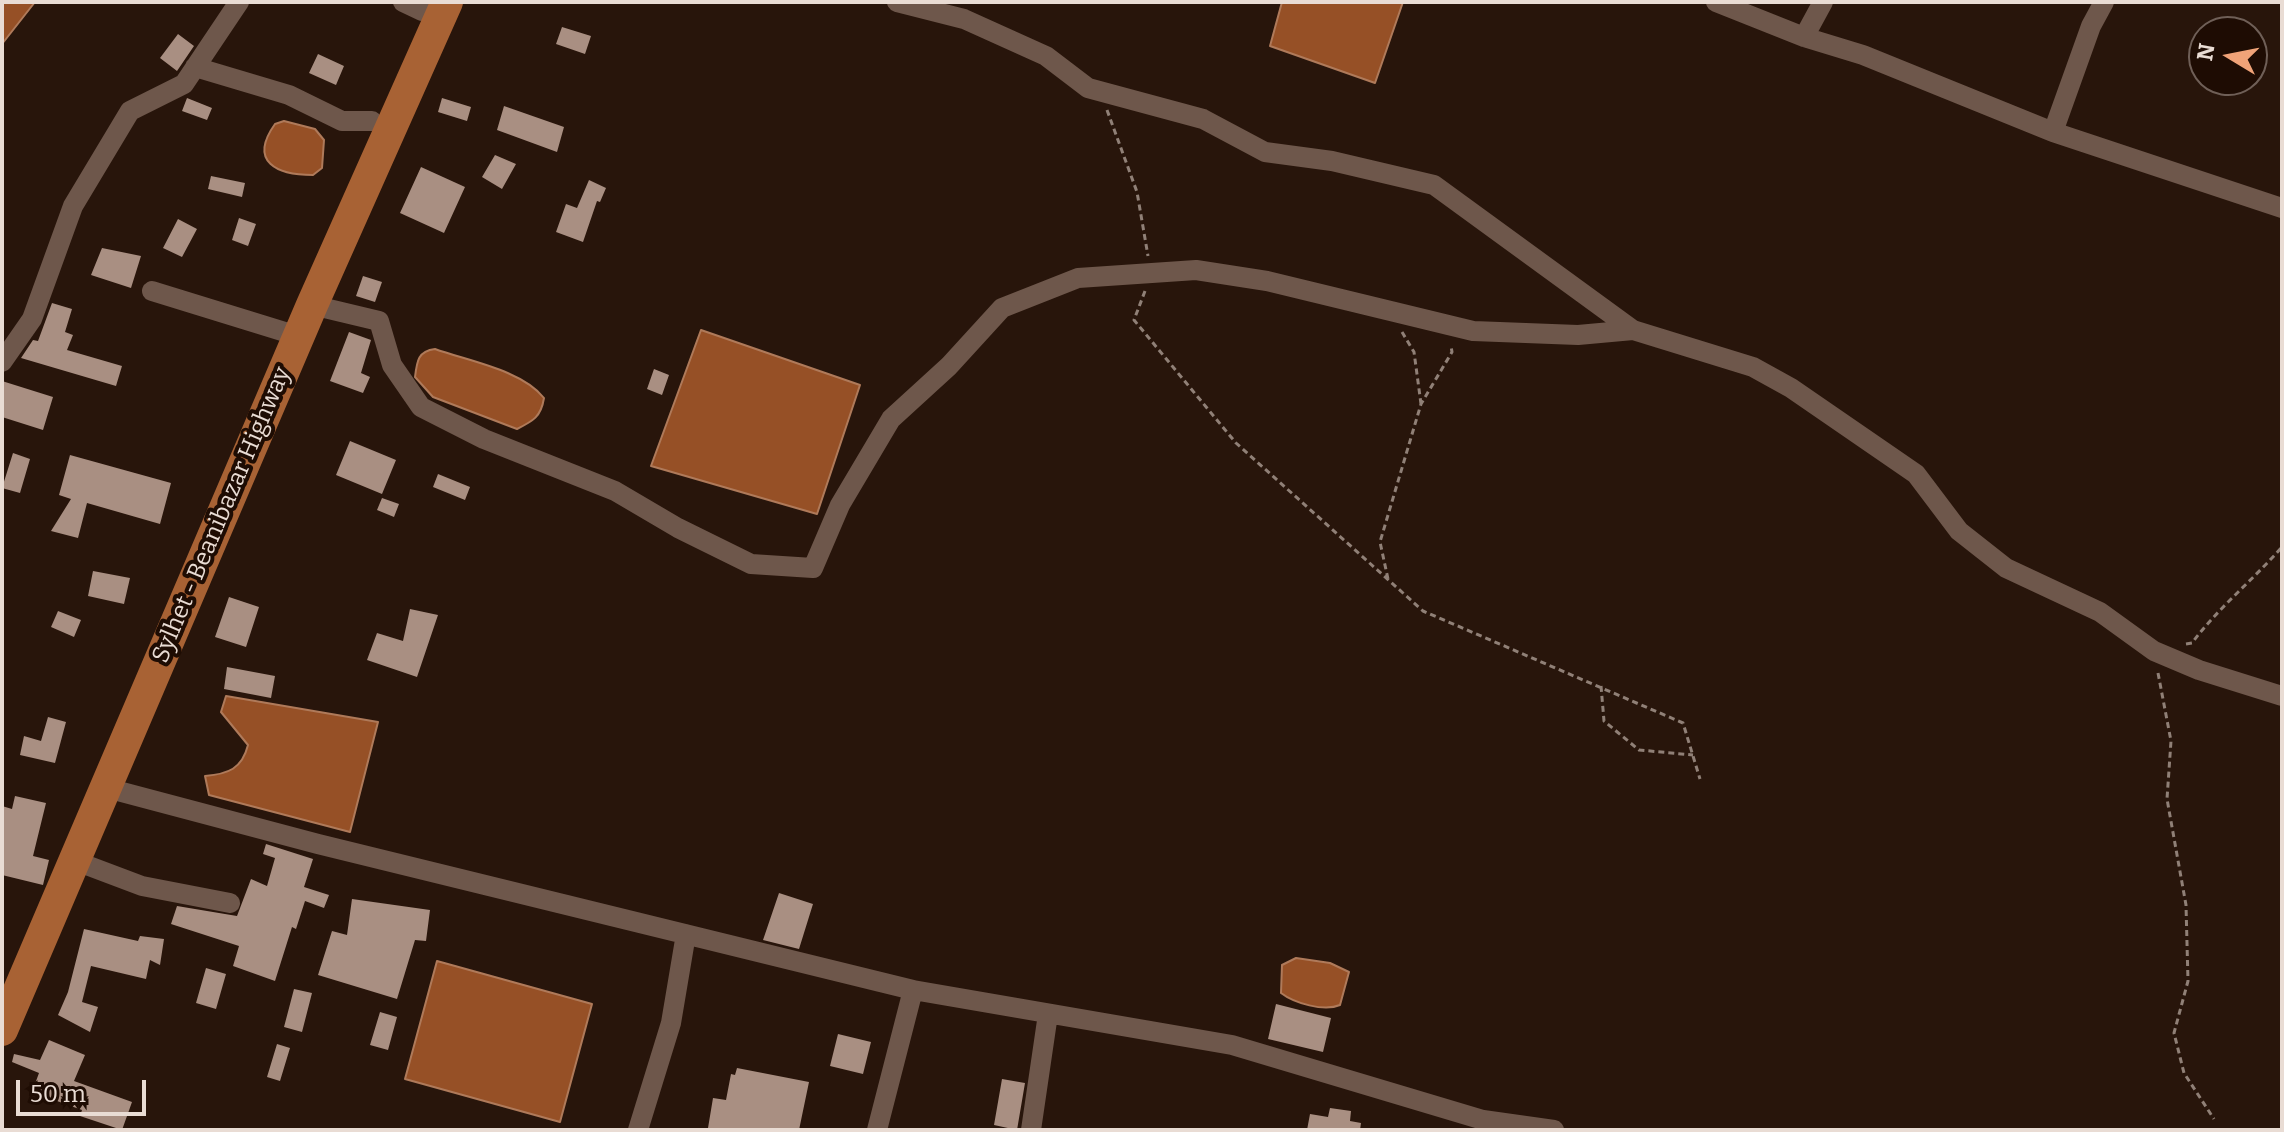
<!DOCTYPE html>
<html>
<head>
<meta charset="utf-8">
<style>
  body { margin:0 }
  #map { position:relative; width:2284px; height:1132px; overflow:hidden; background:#28150b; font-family:Bitter,serif }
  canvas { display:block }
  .frame { position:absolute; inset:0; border:4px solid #e9dcd4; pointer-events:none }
  .north { position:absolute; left:2188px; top:16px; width:80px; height:80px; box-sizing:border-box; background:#1e0c03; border:2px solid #6f5f57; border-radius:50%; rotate:280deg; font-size:22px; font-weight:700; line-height:32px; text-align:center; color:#e9dcd4 }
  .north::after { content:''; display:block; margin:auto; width:28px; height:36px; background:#f0a378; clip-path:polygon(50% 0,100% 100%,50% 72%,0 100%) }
  .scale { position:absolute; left:16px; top:1080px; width:130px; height:36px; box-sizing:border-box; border:4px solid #e9dcd4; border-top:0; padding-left:10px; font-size:24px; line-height:28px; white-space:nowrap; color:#e9dcd4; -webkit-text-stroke:6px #1e0c03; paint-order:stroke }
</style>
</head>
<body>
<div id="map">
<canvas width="2284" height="1132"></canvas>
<div class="frame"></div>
<div class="north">N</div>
<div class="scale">50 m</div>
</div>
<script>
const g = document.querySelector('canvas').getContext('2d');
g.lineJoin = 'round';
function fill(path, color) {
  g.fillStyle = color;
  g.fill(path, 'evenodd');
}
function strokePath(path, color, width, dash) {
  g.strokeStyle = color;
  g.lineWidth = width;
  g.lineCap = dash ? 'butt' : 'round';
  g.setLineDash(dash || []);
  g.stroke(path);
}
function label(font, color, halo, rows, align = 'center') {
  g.font = font + ' Bitter,serif';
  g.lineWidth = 8;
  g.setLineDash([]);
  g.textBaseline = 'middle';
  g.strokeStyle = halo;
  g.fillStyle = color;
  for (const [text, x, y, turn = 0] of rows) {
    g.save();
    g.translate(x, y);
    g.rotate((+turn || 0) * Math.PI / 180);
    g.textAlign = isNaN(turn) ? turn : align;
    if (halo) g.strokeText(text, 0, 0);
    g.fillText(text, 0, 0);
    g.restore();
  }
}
const water = new Path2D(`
  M2 2H35L2 44Z
  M1282 2H1403L1375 83 1270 46Z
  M284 121 315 129 324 140 322 168 313 175C277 175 248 162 275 124Z
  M701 330 860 385 817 514 651 466Z
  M435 349C468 361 522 370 544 398 541 417 533 421 517 429L433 397 415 377C417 361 418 351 435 349Z
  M226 696 378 722 350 832 209 795 205 776C228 774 242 769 248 745L221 712Z
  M1296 958 1330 963 1349 972 1340 1005C1324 1012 1294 1003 1281 993L1282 965Z
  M437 961 592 1004 560 1122 405 1079Z`);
const building = new Path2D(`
  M562 27 591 36 585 54 556 44Z
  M178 34 194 46 177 71 160 58Z
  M318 54 344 66 336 85 309 73Z
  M187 98 212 108 207 120 182 111Z
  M442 98 471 107 467 121 438 112Z
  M504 106 564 127 557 152 497 130Z
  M495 155 516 164 502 189 482 177Z
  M421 167 465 187 444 233 400 213Z
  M211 176 245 183 242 197 208 189Z
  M589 180 606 188 600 202 597 201 583 242 556 232 566 204 577 208Z
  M239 218 256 224 248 246 232 240Z
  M178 219 197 229 182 257 163 248Z
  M102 248 141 256 131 288 91 275Z
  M363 276 382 282 375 302 356 296Z
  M52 303 72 309 65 332 73 335 67 350 122 366 116 386 21 358 33 340 38 341Z
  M349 332 371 340 361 373 370 377 363 393 330 381Z
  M654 369 669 375 662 395 647 389Z
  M2 381 53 397 43 430 2 417Z
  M350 441 396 460 382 494 336 475Z
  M13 453 30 459 20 493 2 488Z
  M70 455 171 483 160 524 87 503 78 538 51 531 71 499 59 495Z
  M438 474 470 487 465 500 433 487Z
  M382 498 399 504 394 517 377 510Z
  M93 571 130 578 124 604 88 596Z
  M229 597 259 607 246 647 215 637Z
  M410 609 438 615 417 677 367 660 377 633 403 641Z
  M58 611 81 620 74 637 51 627Z
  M227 667 275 676 271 698 224 689Z
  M48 717 66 722 55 763 20 755 24 736 41 741Z
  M15 796 46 803 33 856 49 860 43 885 2 875V806L12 809Z
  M266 844 313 859 304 887 329 895 324 908 305 901 296 929 292 927 275 981 233 966 239 946 171 924 177 906 237 916 251 879 267 886 275 858 263 854Z
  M779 893 813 904 799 949 763 940Z
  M352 899 430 910 426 941 415 940 397 999 318 975 332 931 347 935Z
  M84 929 138 941 140 936 164 939 160 965 150 960 146 979 91 966 82 1002 98 1007 90 1032 58 1015 68 992Z
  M206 968 226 974 216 1009 196 1003Z
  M294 989 312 993 302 1032 284 1027Z
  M1276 1004 1331 1018 1323 1052 1268 1039Z
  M380 1012 397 1017 388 1050 370 1045Z
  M838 1034 871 1042 863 1074 830 1066Z
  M49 1040 85 1055 74 1081 132 1102 122 1130 80 1116 82 1110 32 1092 39 1073 12 1062 14 1054 40 1060Z
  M277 1044 290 1048 280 1081 267 1077Z
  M737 1068 809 1082 799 1130 708 1128 713 1098 726 1100 731 1074 735 1075Z
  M1002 1079 1025 1083 1017 1130 994 1125Z
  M1330 1108 1351 1111 1350 1121 1361 1123 1360 1130H1307L1310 1114 1328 1117Z`);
const path = new Path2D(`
  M1107 110 1137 192 1148 256
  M1145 291 1134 320 1236 443 1423 611 1683 723 1700 779
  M1402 332 1414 352 1421 404
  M1388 579 1380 542 1421 404 1452 352 1451 346
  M2186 644 2192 643C2218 608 2253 580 2282 547
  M2158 673 2171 741 2167 799 2186 905 2188 981 2174 1033 2184 1073 2214 1119
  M1601 686 1604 721 1639 750 1693 755`);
const street = new Path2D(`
  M403 2 422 11
  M897 2 964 19 1046 56 1088 88 1203 119 1265 152 1332 161 1434 185 1633 330
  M1716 2 1804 37 1863 55 2053 132 2091 26 2104 2
  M1804 37 1823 2
  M195 67 289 95 342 121H372
  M2053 132 2282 208
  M152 291 285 332
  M312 305 379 321 392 365 421 407 484 439 615 491 678 528 751 564 813 568 840 505 891 419 949 366 1002 308 1078 278 1196 270 1267 281 1473 331 1578 335 1633 330 1753 367 1791 388 1916 474 1959 531 2006 568 2100 612 2154 651 2199 670 2282 696
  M2 362 32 319 73 206 130 111 184 84 239 2
  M103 787 318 844 913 990 1232 1045 1483 1120 1554 1130
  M73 860 142 886 230 903
  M638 1130 671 1023 686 934
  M877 1130 913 990
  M1031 1130 1048 1014`);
const primary = new Path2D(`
  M2 1030 312 305 447 2`);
const streetNames = [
  ["Sylhet - Beanibazar Highway",222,515,-67]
];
fill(water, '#965026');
strokePath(water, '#af7a5a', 2);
fill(building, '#a98f82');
strokePath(path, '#908077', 3, [6, 4]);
strokePath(street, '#6e574b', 20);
strokePath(primary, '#a86234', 32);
label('24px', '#e9dcd4', '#1e0c03', streetNames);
</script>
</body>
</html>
